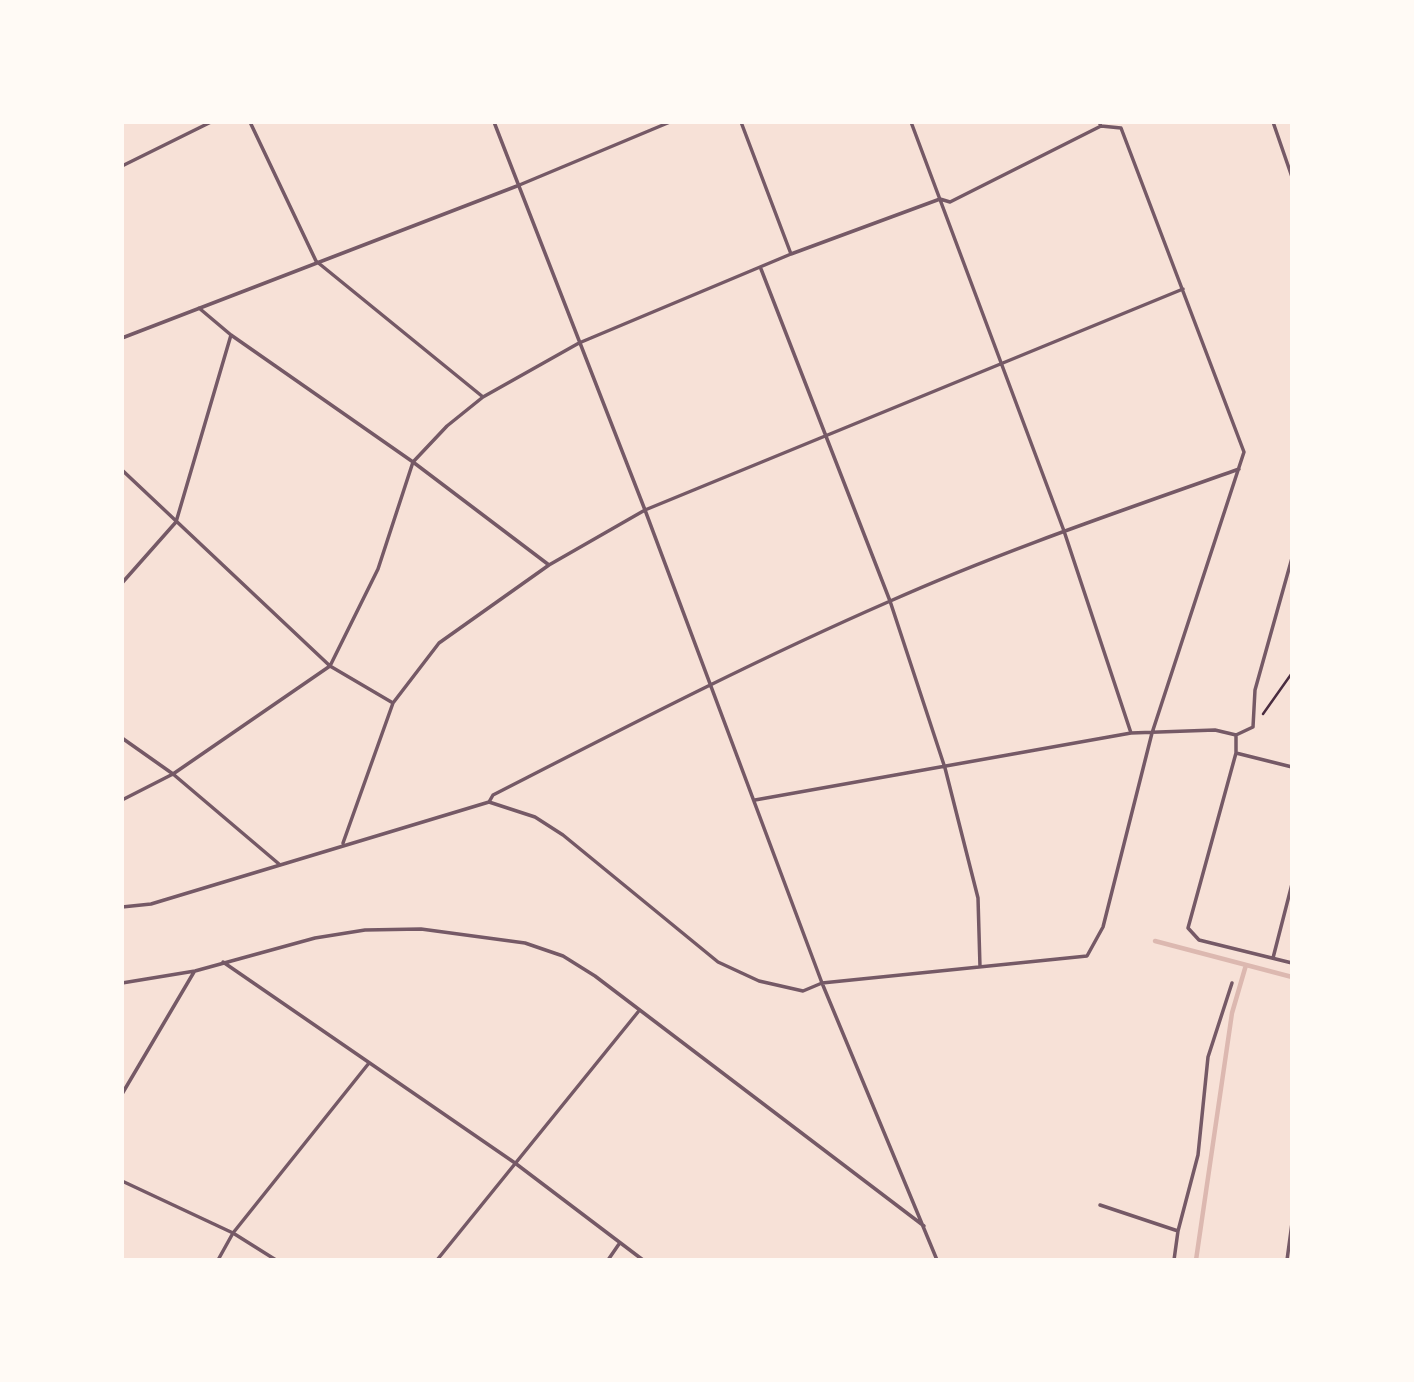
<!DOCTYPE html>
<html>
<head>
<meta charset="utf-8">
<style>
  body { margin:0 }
  #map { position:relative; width:1414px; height:1382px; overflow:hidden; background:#f7e1d7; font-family:"DejaVu Sans",sans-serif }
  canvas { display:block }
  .frame { position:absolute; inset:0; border:124px solid #fffaf5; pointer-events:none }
</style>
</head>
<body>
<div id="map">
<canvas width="1414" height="1382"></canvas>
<div class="frame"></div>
</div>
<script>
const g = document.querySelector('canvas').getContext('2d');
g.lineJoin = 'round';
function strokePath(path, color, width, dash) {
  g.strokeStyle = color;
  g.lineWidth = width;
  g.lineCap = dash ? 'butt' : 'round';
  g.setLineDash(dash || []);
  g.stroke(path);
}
const stream = new Path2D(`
  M1155 941 1292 977
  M1196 1260 1232 1013 1246 965`);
const path = new Path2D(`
  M1263 714 1292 673`);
const service = new Path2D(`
  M250 122 316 261 483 397
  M494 122 645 510 822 983 937 1260
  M741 122 791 254
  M911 122 1064 531 1131 733
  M1273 122 1292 177
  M122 166 211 122
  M761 269 890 601 945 768 978 898 980 967
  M199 308 231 335 413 462 549 565
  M122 338 517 186 670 122
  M122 470 330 666 393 703
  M122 583 176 522 231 335
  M1236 735 1253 727 1255 690 1292 558
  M122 738 173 774 279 864
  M1236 753 1292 767
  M122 800 173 774 330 666 378 569 413 462 447 426 483 397 579 343 791 254 940 199 950 202 1101 126
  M755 800 1131 733 1215 730 1236 735V753L1188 928 1199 940 1292 963
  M489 802 493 795C624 728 753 661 888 602 1002 551 1121 511 1239 469
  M343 843 393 703 439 643 549 565 645 510 1183 289
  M122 907 151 904 489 802 535 817 563 835 718 962 759 981 803 991 822 983 1087 956 1103 927 1152 733 1244 452 1121 128 1101 126 1099 122
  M1273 958 1292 884
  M223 962 515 1163 643 1260
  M122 983 195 971 315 938 365 930 421 929 525 943 563 956 595 976 924 1226
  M122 1094 194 972
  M122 1181 233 1233 276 1260
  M1100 1205 1178 1231
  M218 1260 233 1233 369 1063
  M437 1260 638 1012
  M608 1260 619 1244
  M1174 1260 1178 1231 1198 1155 1208 1057 1232 983
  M1287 1260 1292 1223`);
strokePath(stream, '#dcb8b0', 4.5);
strokePath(path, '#4a2c40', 2.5);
strokePath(service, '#755966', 3.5);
</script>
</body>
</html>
